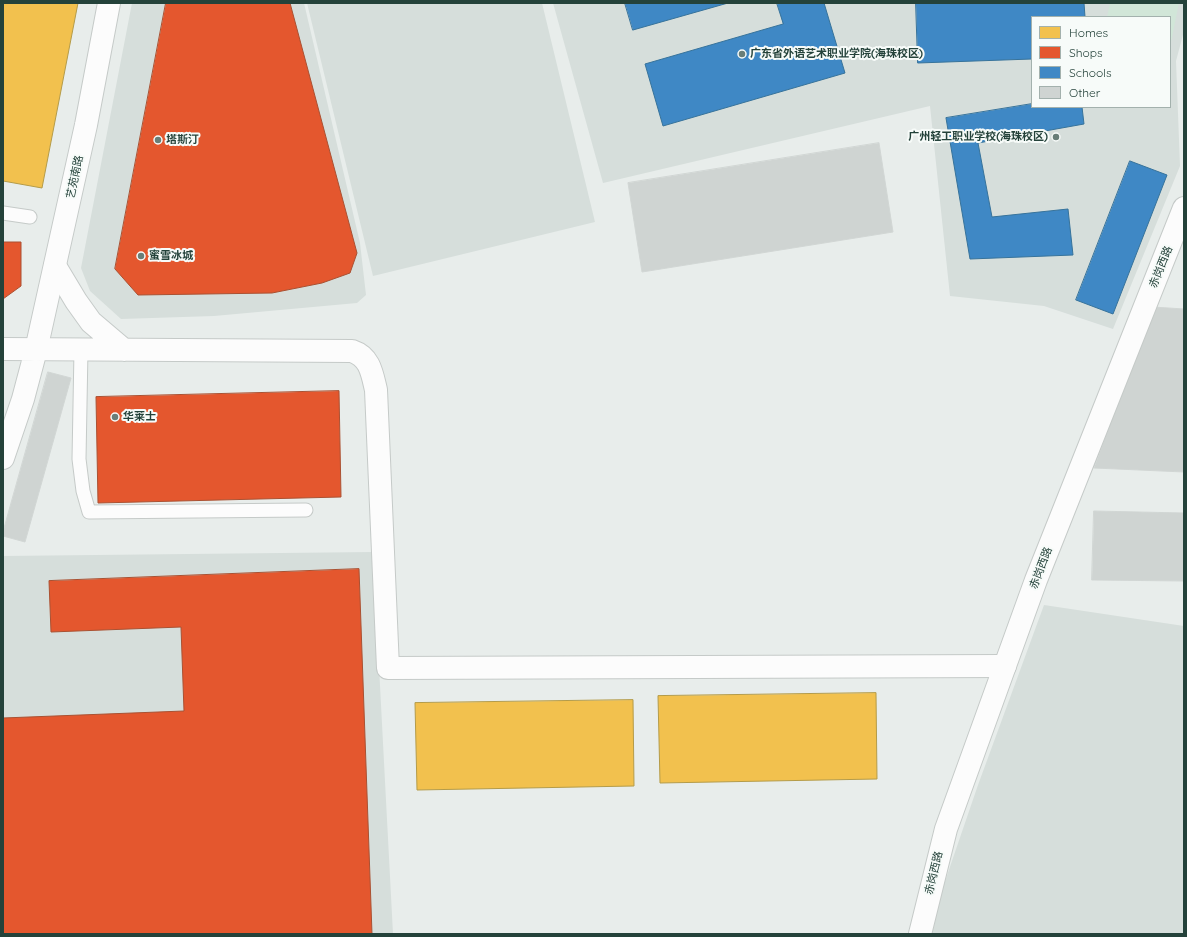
<!DOCTYPE html>
<html>
<head>
<meta charset="utf-8">
<style>
  body { margin:0 }
  #map { position:relative; width:1187px; height:937px; overflow:hidden; background:#e8edeb; font-family:Quicksand,sans-serif }
  canvas { display:block }
  .frame { position:absolute; inset:0; border:4px solid #24423a; pointer-events:none }
  .legend { position:absolute; left:1031px; top:16px; width:140px; height:92px; box-sizing:border-box; background:#f7fbf9; border:1px solid #a3b1ad; margin:0; padding:5px 7px; list-style:none; font-size:12px; color:#24423a }
  .legend li { display:flex; align-items:center; gap:8px; height:20px }
  .legend b { width:20px; border:1px solid #a3b1ad }
</style>
</head>
<body>
<div id="map">
<canvas width="1187" height="937"></canvas>
<div class="frame"></div>
<ul class="legend">
<li><b style="height:11px;background:#f2c14e"></b>Homes</li>
<li><b style="height:11px;background:#e4572e"></b>Shops</li>
<li><b style="height:11px;background:#3f88c5"></b>Schools</li>
<li><b style="height:11px;background:#cfd4d2"></b>Other</li>
</ul>
</div>
<script>
const g = document.querySelector('canvas').getContext('2d');
g.lineJoin = 'round';
function fill(path, color) {
  g.fillStyle = color;
  g.fill(path, 'evenodd');
}
function strokePath(path, color, width, dash) {
  g.strokeStyle = color;
  g.lineWidth = width;
  g.lineCap = dash ? 'butt' : 'round';
  g.setLineDash(dash || []);
  g.stroke(path);
}
function label(font, color, halo, rows, align = 'center') {
  g.font = font + ' Quicksand,"Noto Sans SC",sans-serif';
  g.lineWidth = 4;
  g.setLineDash([]);
  g.textBaseline = 'middle';
  g.strokeStyle = halo;
  g.fillStyle = color;
  for (const [text, x, y, turn = 0] of rows) {
    g.save();
    g.translate(x, y);
    g.rotate((+turn || 0) * Math.PI / 180);
    g.textAlign = isNaN(turn) ? turn : align;
    if (halo) g.strokeText(text, 0, 0);
    g.fillText(text, 0, 0);
    g.restore();
  }
}
const built = new Path2D(`
  M132 3H304L360 243 366 295 357 303 214 316 121 319 90 291 81 268Z
  M307 3H542L595 222 373 276Z
  M553 3H1184V31L1176 61 1180 166 1113 329 1044 306 950 296 930 106 603 183ZM1032 17H1170V107H1032Z
  M373 552 393 934H3V556Z
  M1044 605 1184 626V934H929V928L978 785Z`);
const green = new Path2D(`
  M1110 3H1179L1171 42 1170 17H1107Z`);
const homes = new Path2D(`
  M3 3H78L42 188 3 181Z
  M876 693 877 779 660 783 658 696Z
  M633 700 634 786 417 790 415 703Z`);
const shops = new Path2D(`
  M166 3H290L357 253 350 273 322 283 272 293 138 295 115 269Z
  M3 242H21V286L3 299Z
  M339 391 341 497 98 503 96 397Z
  M359 569 372 934H3V718L184 711 181 627 51 632 49 581Z`);
const schools = new Path2D(`
  M625 3H728L633 30Z
  M777 3H824L845 73 663 126 645 64 783 24Z
  M916 3H1084L1085 17H1032V59L918 63Z
  M1032 104V107H1082L1084 124 978 143 992 217 1068 209 1073 255 970 259 946 118Z
  M1130 161 1167 175 1113 314 1076 300Z`);
const building = new Path2D(`
  M879 143 893 232 642 272 628 183Z
  M1153 307 1184 309V472L1094 468Z
  M48 372 71 378 25 542 3 536V532Z
  M1094 511 1184 513V581L1092 580Z`);
const service = new Path2D(`
  M3 213 30 217
  M81 350 79 459 83 491 89 512 306 510`);
const minor = new Path2D(`
  M55 266 76 301 91 322 124 350
  M3 349 352 351C370 357 372 373 376 390L388 668 1005 666
  M3 458 23 399 36 350`);
const tertiary = new Path2D(`
  M36 350 86 125 109 3
  M920 934 946 829 1036 580 1184 208`);
const markers = [
  [742,54,4,"#697e78"],
  [1056,137,4,"#697e78"],
  [158,140,4,"#697e78"],
  [141,256,4,"#697e78"],
  [115,417,4,"#697e78"]
];
const poiNames = [
  ["广东省外语艺术职业学院(海珠校区)",750,54],
  ["广州轻工职业学校(海珠校区)",1048,137,"right"],
  ["塔斯汀",166,140],
  ["蜜雪冰城",149,256],
  ["华莱士",123,417]
];
const streetNames = [
  ["艺苑南路",75,177,-78],
  ["赤岗西路",1161,267,-68],
  ["赤岗西路",1041,568,-69],
  ["赤岗西路",934,873,-76]
];
fill(built, '#d6dedb');
fill(green, '#d1e6d8');
fill(homes, '#f2c14e');
strokePath(homes, '#b49b48', 1);
fill(shops, '#e4572e');
strokePath(shops, '#aa5132', 1);
fill(schools, '#3f88c5');
strokePath(schools, '#37739b', 1);
fill(building, '#cfd4d2');
strokePath(building, '#d1d6d4', 1);
strokePath(service, '#c5cac8', 15);
strokePath(minor, '#c5cac8', 24);
strokePath(tertiary, '#c5cac8', 24);
strokePath(service, '#fcfcfc', 13);
strokePath(minor, '#fcfcfc', 22);
strokePath(tertiary, '#fcfcfc', 22);
for (const [x, y, r, color] of markers) {
  const dot = new Path2D();
  dot.arc(x, y, r, 0, 2 * Math.PI);
  g.fillStyle = color;
  g.fill(dot);
  strokePath(dot, '#f7fbf9', 1.5);
}
label('bold 11px', '#24423a', '#f7fbf9', poiNames, 'left');
label('11px', '#24423a', '#f7fbf9', streetNames);
</script>
</body>
</html>
